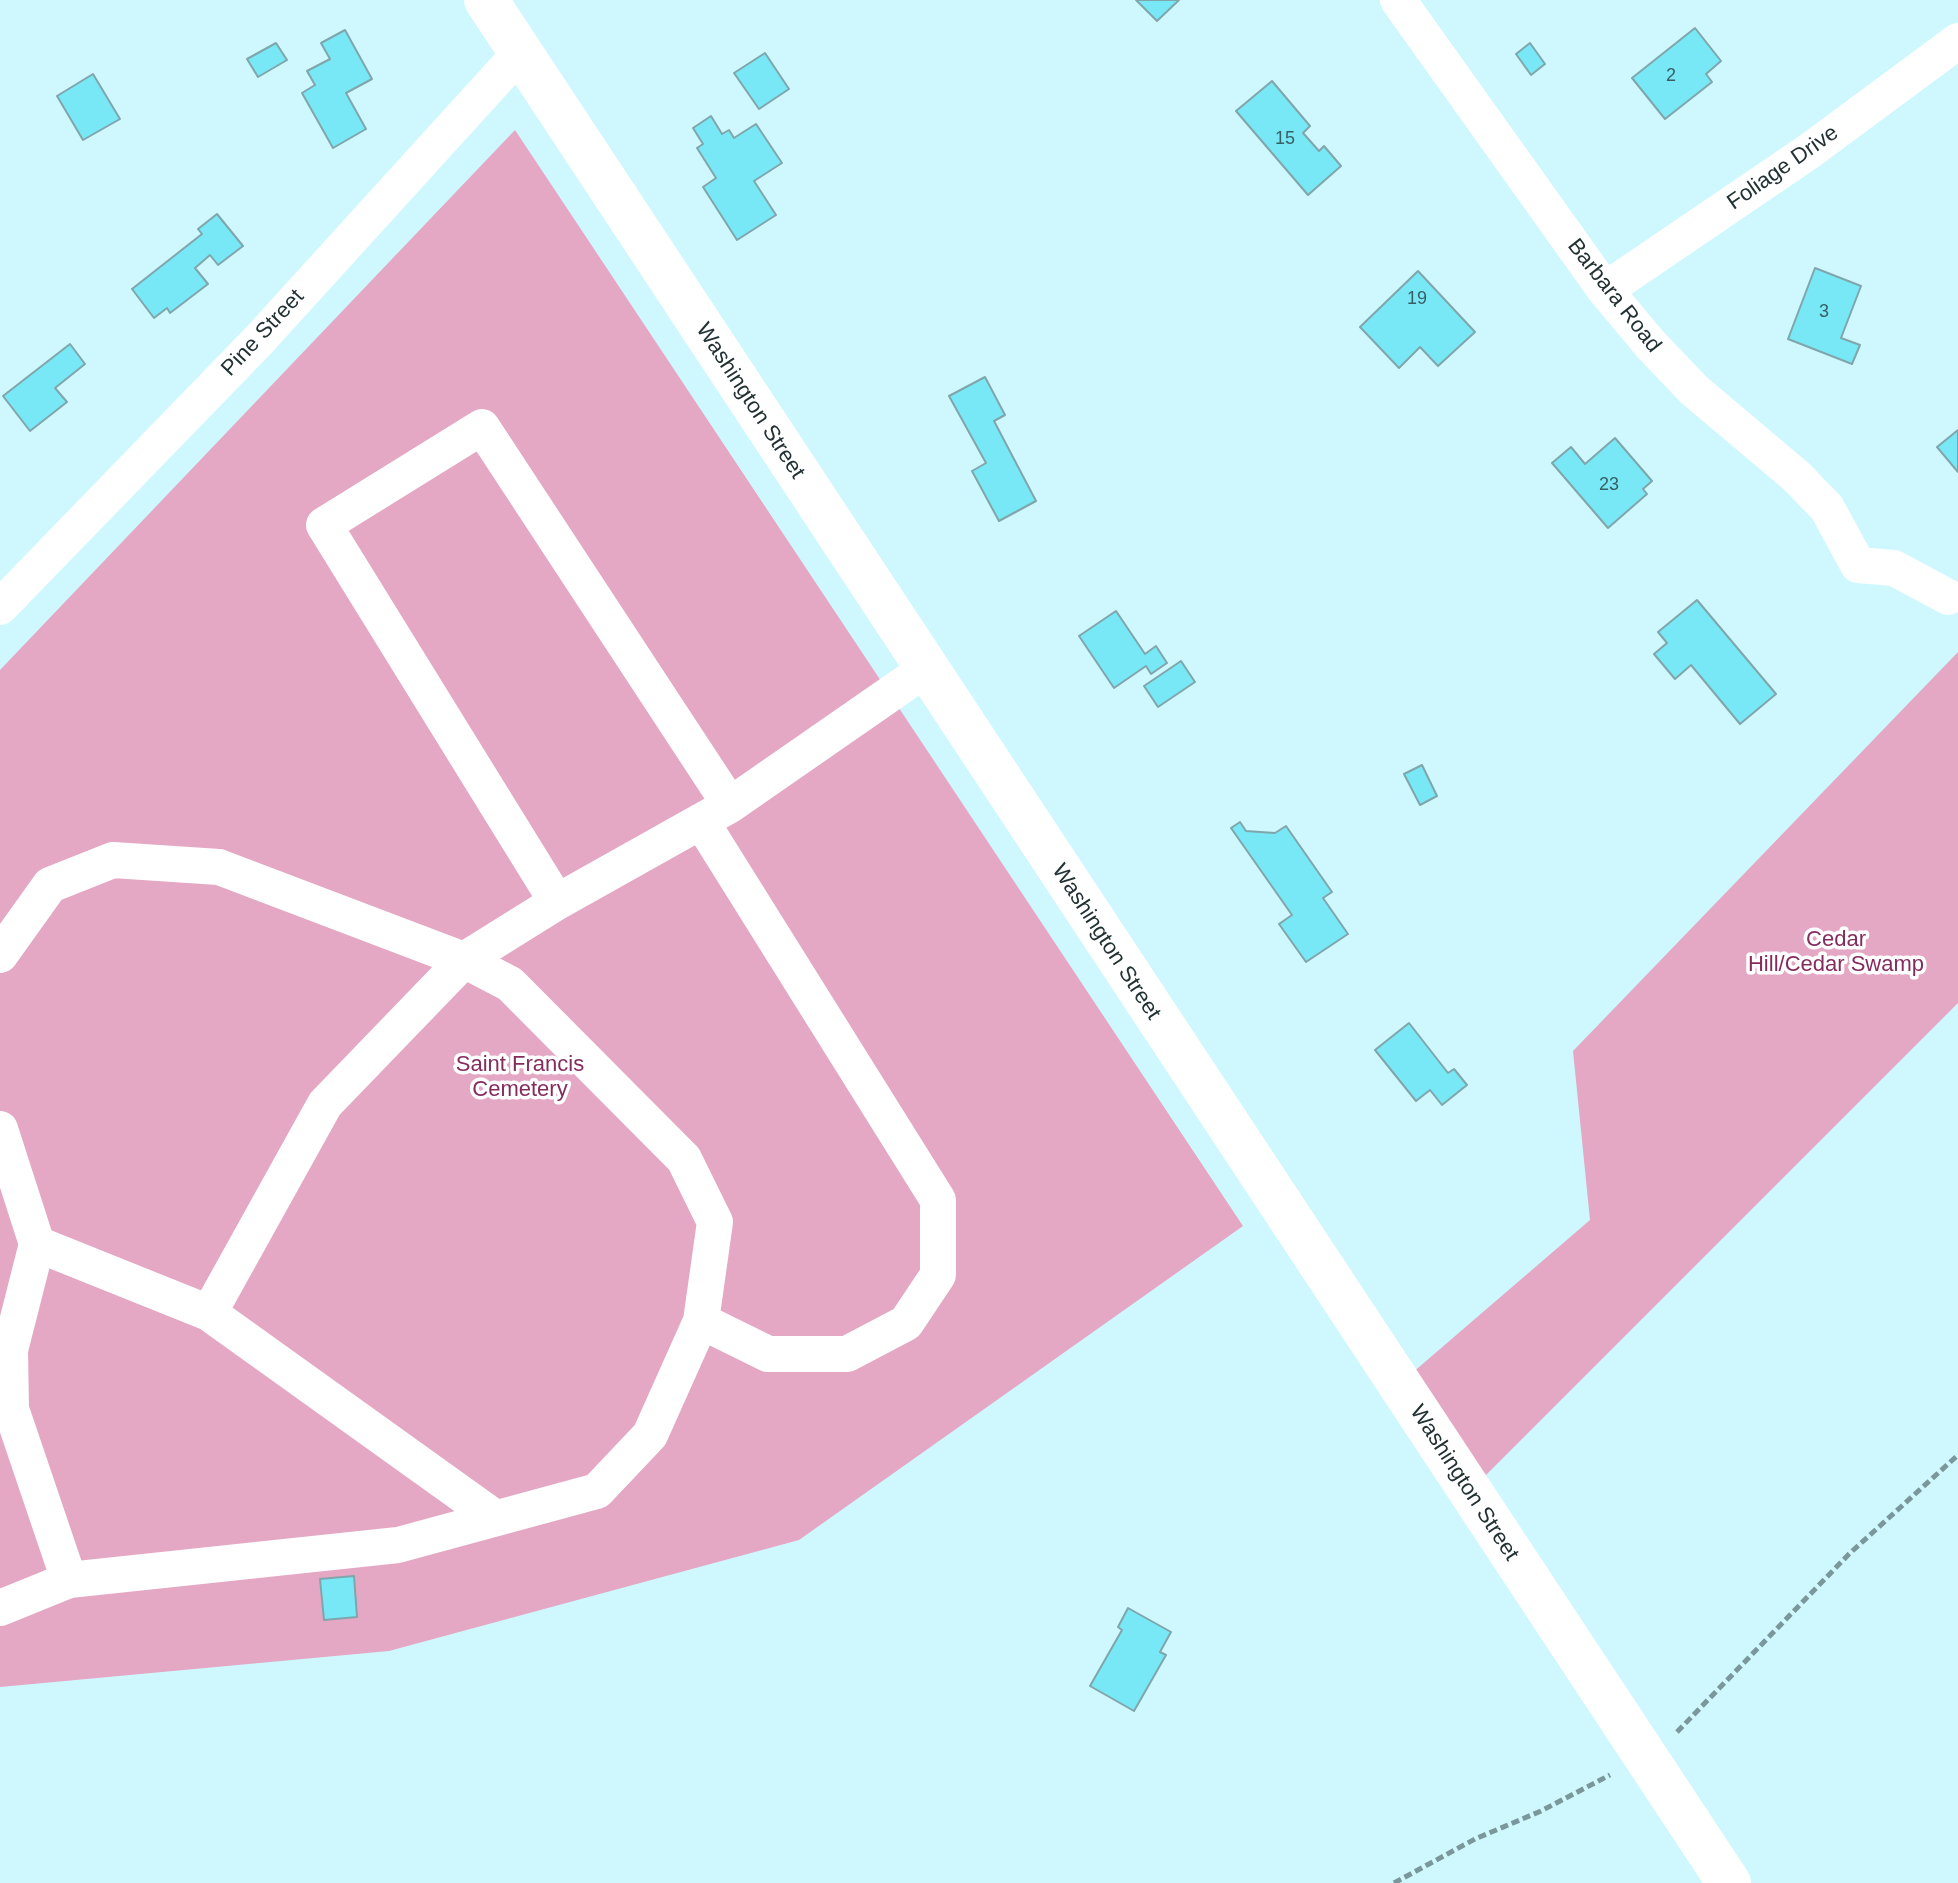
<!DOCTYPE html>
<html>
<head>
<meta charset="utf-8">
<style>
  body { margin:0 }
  canvas { display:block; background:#cff8fe }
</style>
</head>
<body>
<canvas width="1958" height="1883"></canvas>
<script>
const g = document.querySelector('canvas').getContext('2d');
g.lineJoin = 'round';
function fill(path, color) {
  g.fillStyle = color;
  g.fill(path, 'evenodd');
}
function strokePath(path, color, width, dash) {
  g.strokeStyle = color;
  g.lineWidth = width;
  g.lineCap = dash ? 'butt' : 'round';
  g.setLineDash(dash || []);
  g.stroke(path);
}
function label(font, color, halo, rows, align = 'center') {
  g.font = font + ' Helvetica,sans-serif';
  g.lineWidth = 7;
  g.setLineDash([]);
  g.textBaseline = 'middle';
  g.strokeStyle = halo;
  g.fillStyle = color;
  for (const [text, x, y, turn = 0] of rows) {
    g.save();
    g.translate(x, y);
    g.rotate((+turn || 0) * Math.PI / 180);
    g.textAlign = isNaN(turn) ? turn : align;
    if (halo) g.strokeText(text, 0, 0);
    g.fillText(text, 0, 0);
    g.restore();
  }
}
const green = new Path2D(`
  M515 130 1243 1226 799 1540 389 1651 0 1687V670Z
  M1958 652V1003L1486 1475 1390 1392 1590 1220 1573 1051Z`);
const building = new Path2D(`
  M1136 0H1179L1157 21Z
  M1695 28 1721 61 1706 74 1712 82 1665 119 1632 78Z
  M345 30 372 79 346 93 366 129 333 148 302 93 315 85 307 71 330 59 321 43Z
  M276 43 287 60 258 77 247 59Z
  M1530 43 1545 64 1531 75 1516 54Z
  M765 53 789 89 759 109 734 73Z
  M93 74 120 119 83 140 57 96Z
  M1272 81 1310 126 1303 133 1319 151 1324 146 1341 166 1308 195 1236 111Z
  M711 116 722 134 729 130 734 138 756 124 782 163 754 181 776 215 737 240 703 187 716 178 697 148 703 144 693 128Z
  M217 214 243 246 218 265 210 255 195 268 208 284 170 313 167 308 154 318 132 289 202 234 198 229Z
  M1815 268 1861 286 1841 338 1860 345 1852 364 1788 339Z
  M1418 271 1475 332 1438 366 1420 347 1399 368 1360 327Z
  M70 344 85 364 55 388 67 402 30 431 3 396Z
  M985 377 1005 415 994 421 1036 501 999 521 972 471 986 463 949 396Z
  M1958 430V472L1937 447Z
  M1615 438 1652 481 1643 489 1647 494 1608 528 1552 463 1571 447 1585 464Z
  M1697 600 1776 694 1740 724 1691 665 1675 679 1654 654 1667 643 1658 632Z
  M1116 611 1145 654 1156 646 1167 663 1151 674 1146 666 1114 688 1079 636Z
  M1181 661 1195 682 1158 707 1144 686Z
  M1422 765 1437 796 1420 805 1404 774Z
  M1240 822 1246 831 1275 833 1286 826 1332 892 1323 898 1348 934 1306 962 1279 924 1292 915 1231 828Z
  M1409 1023 1448 1073 1454 1069 1467 1085 1442 1105 1430 1090 1416 1101 1375 1050Z
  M354 1576 357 1617 324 1620 320 1579Z
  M1128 1608 1171 1632 1160 1652 1166 1655 1134 1711 1090 1686 1122 1630 1118 1627Z`);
const path = new Path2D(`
  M1677 1732 1849 1554 1958 1455
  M1394 1883 1475 1839 1541 1811 1610 1775`);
const minor = new Path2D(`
  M1398 0 1605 290 1651 345 1694 390 1796 476 1827 508 1858 565 1894 568 1948 597
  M1605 290 1808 152 1958 41
  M0 607 259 340 520 53
  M701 821 938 1200V1275L906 1323 847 1354H768L701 1321
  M557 902 324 525 482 427 730 805
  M0 955 50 885 113 860 219 867 464 960 510 984 684 1159 715 1222 701 1321 650 1435 597 1491 398 1545 69 1580 0 1608
  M0 1129 37 1244 10 1350 11 1409 69 1580
  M37 1244 209 1313 495 1518
  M209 1313 325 1104 464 960 557 902 730 805 926 669`);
const major = new Path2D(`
  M486 0 1729 1883`);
const numberNames = [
  ["2",1671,76],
  ["15",1285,139],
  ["19",1417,299],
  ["3",1824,312],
  ["23",1609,485]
];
const streetNames = [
  ["Foliage Drive",1783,168,-35],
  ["Barbara Road",1614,296,52],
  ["Pine Street",263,333,-47],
  ["Washington Street",750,401,57],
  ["Washington Street",1106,942,57],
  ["Washington Street",1464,1483,57]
];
const parkNames = [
  ["Cedar",1836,940],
  ["Hill/Cedar Swamp",1836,965],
  ["Saint Francis",520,1065],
  ["Cemetery",520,1090]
];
fill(green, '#e4a7c4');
fill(building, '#79e8f6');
strokePath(building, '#7fa6ab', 2);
strokePath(path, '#7a979b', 5, [8, 4]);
strokePath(minor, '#fff', 36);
strokePath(major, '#fff', 44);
label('18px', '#386064', null, numberNames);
label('22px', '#223234', '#fff', streetNames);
label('22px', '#852c5f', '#fff', parkNames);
</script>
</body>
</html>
